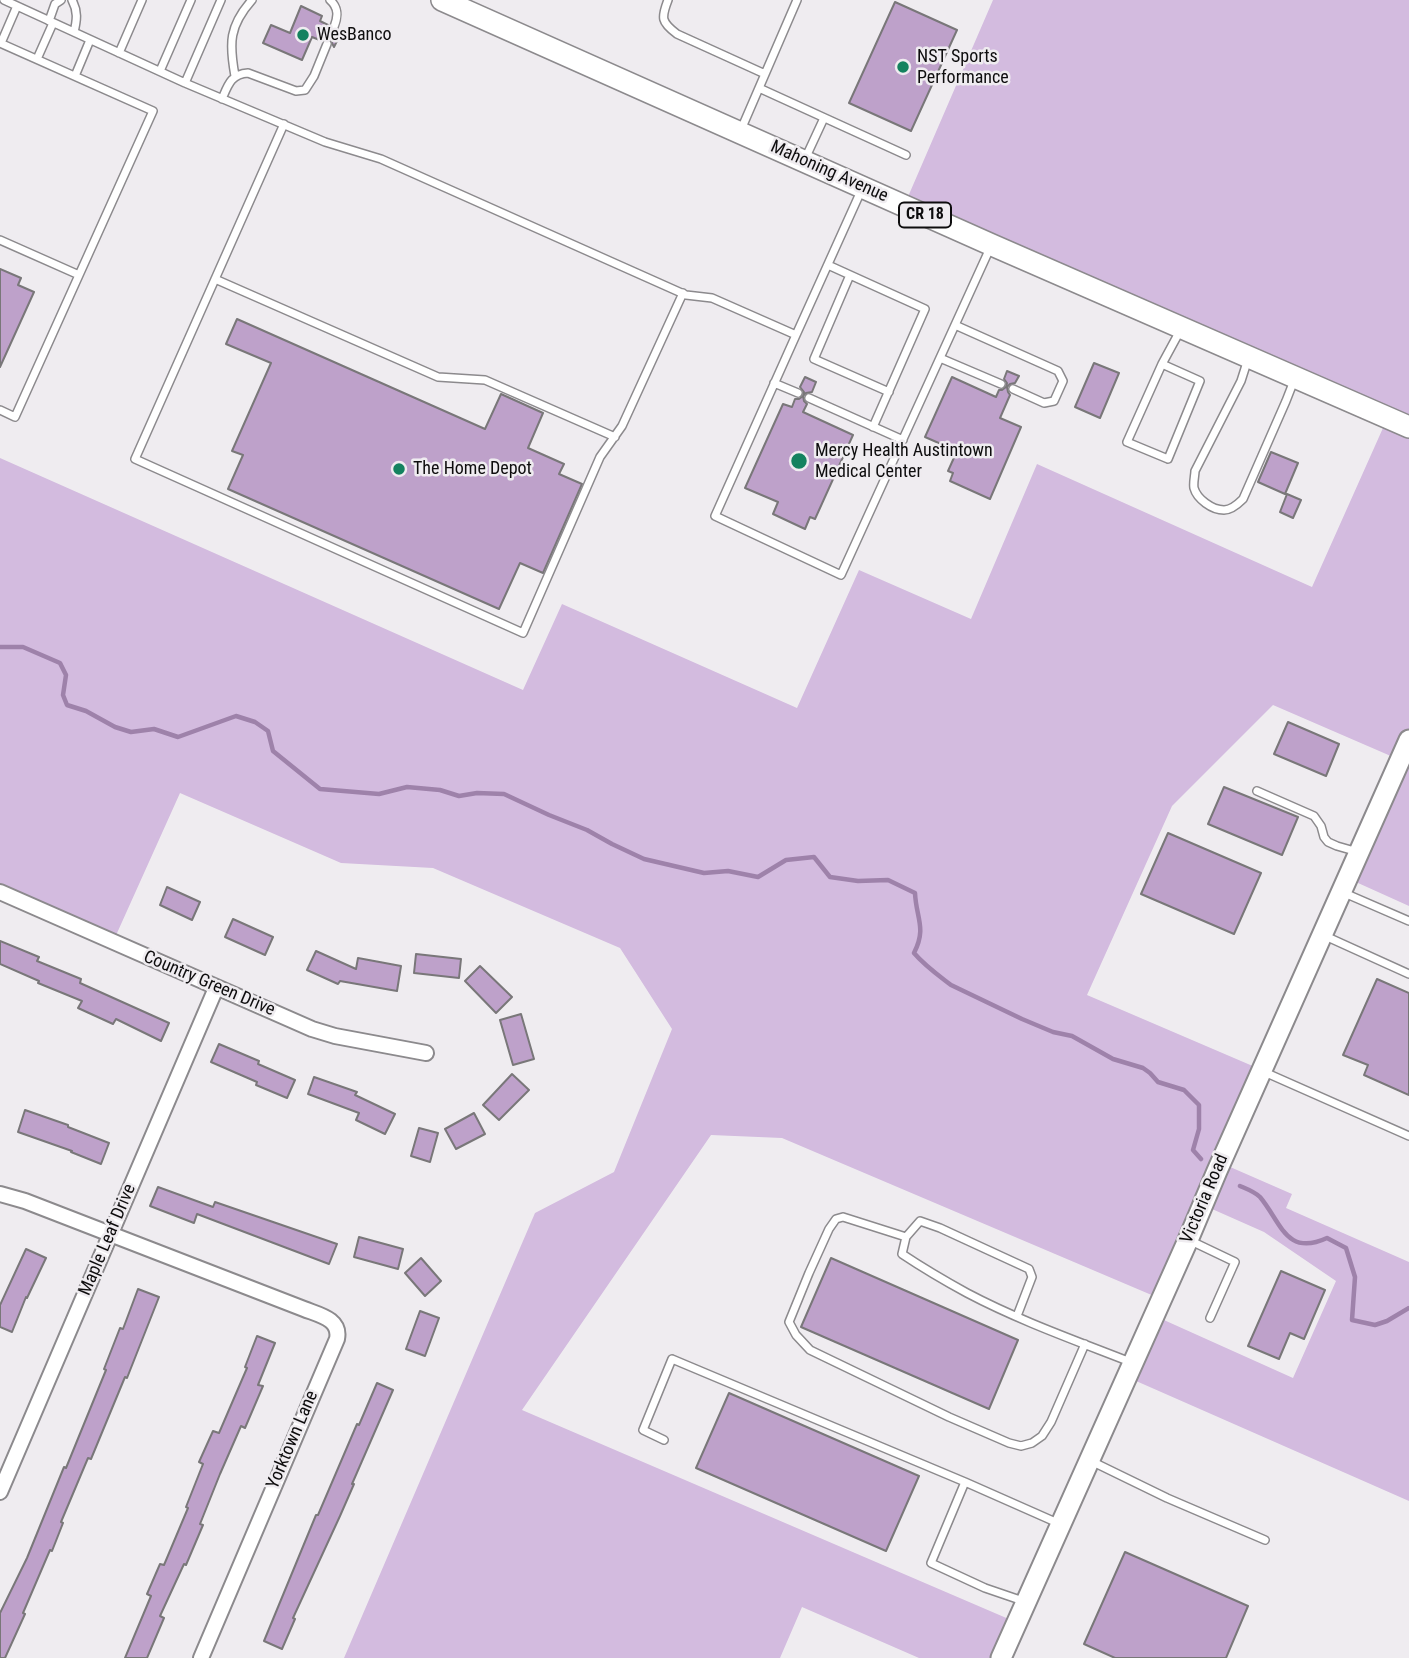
<!DOCTYPE html>
<html>
<head>
<meta charset="utf-8">
<style>
  body { margin:0 }
  canvas { display:block; background:#efecf0 }
</style>
</head>
<body>
<canvas width="1409" height="1658"></canvas>
<script>
const g = document.querySelector('canvas').getContext('2d');
g.lineJoin = 'round';
function fill(path, color) {
  g.fillStyle = color;
  g.fill(path, 'evenodd');
}
function strokePath(path, color, width, dash) {
  g.strokeStyle = color;
  g.lineWidth = width;
  g.lineCap = dash ? 'butt' : 'round';
  g.setLineDash(dash || []);
  g.stroke(path);
}
function label(font, color, halo, rows, align = 'center') {
  g.font = font + ' "Roboto Condensed",sans-serif';
  g.lineWidth = 5;
  g.setLineDash([]);
  g.textBaseline = 'middle';
  g.strokeStyle = halo;
  g.fillStyle = color;
  for (const [text, x, y, turn = 0] of rows) {
    g.save();
    g.translate(x, y);
    g.rotate((+turn || 0) * Math.PI / 180);
    g.textAlign = isNaN(turn) ? turn : align;
    if (halo) g.strokeText(text, 0, 0);
    g.fillText(text, 0, 0);
    g.restore();
  }
}
const green = new Path2D(`
  M993 0H1409V906L1347 878 1400 760 1273 705 1172 806 1087 995 1262 1070 1221 1163 1292 1194 1286 1208 1409 1262V1501L1127 1377 1155 1316 1293 1378 1336 1281 1264 1232 1203 1205 1161 1299 782 1138 711 1135 522 1410 1018 1623 1002 1658H919L802 1607 780 1658H344L535 1213 614 1172 672 1029 620 948 433 868 341 863 180 793 113 942 0 892V458L523 690 562 604 797 708 859 570 971 619 1037 464 1312 587 1387 419 904 206Z`);
const stream = new Path2D(`
  M0 647H23L60 663 66 675 63 695 67 705 86 711 115 727 131 732 154 729 178 737 236 716 255 722 268 731 273 751 320 789 379 794 407 787 440 790 459 796 477 793 504 794 549 815 587 830 612 844 644 859 704 873 728 871 758 877 786 860 814 857 830 877 858 881 888 880 915 893C916 918 927 928 914 953 925 966 938 975 951 985L1022 1019 1053 1032 1072 1036 1113 1059 1143 1068 1150 1073 1158 1082 1184 1090 1199 1105V1129L1193 1150 1201 1159
  M1240 1186C1247 1189 1255 1192 1260 1197 1281 1222 1286 1257 1327 1238L1346 1248 1355 1277 1352 1320 1375 1325 1387 1321 1409 1308`);
const building = new Path2D(`
  M895 2 957 30 911 131 849 103Z
  M301 6 322 16 320 21 328 25V29L331 32 336 33 339 30 342 31 334 47 330 39 326 38 322 41 312 37 302 60 263 43 271 25 290 33Z
  M0 269 21 278 18 285 34 292 0 367Z
  M237 319 485 429 501 394 543 413 528 448 564 464 559 474 582 484 543 573 520 563 499 609 228 489 243 455 232 451 271 363 226 344Z
  M1094 363 1119 373 1100 418 1075 407Z
  M1007 371 1019 376 1015 383 1010 384 1007 387 1008 392 1010 395 1000 418 1021 427 990 499 950 481 953 473 948 471 957 451 925 437 952 377 996 397 999 390H1002L1006 387 1007 383 1004 379Z
  M805 377 816 382 812 392 806 393 803 396 804 392 800 387Z
  M803 396 804 401 807 404 803 412 853 435 815 519 810 517 805 529 773 514 778 502 745 488 783 404 792 407 795 399H799Z
  M1271 452 1298 463 1285 494 1258 482Z
  M1287 494 1301 500 1293 518 1280 512Z
  M1288 722 1339 744 1326 776 1274 754Z
  M1224 787 1298 817 1282 855 1208 824Z
  M1168 833 1261 873 1234 934 1141 894Z
  M167 887 200 902 192 920 160 905Z
  M233 919 273 937 265 955 225 937Z
  M0 941 39 957 37 961 81 979 80 983 169 1023 161 1041 116 1019 113 1024 78 1008 82 1001 38 983 39 981 0 964Z
  M316 951 356 969 358 958 401 966 397 991 340 981 338 984 307 970Z
  M416 954 461 959 459 978 414 973Z
  M480 966 512 997 496 1013 465 981Z
  M1377 979 1409 993V1095L1364 1075 1368 1065 1343 1055Z
  M521 1014 534 1059 513 1065 500 1020Z
  M219 1044 259 1061 258 1064 295 1080 287 1098 256 1085 257 1082 211 1062Z
  M512 1074 529 1090 499 1120 483 1105Z
  M314 1077 357 1092 355 1095 395 1114 385 1134 356 1120 359 1113 308 1094Z
  M25 1110 68 1125V1127L109 1143 101 1164 71 1152 72 1151 18 1132Z
  M474 1113 485 1134 456 1149 445 1129Z
  M419 1128 438 1133 430 1162 411 1156Z
  M158 1187 213 1207 215 1202 337 1244 329 1264 197 1214 194 1223 150 1206Z
  M359 1237 403 1249 398 1269 354 1257Z
  M26 1249 46 1258 27 1298 26 1297 12 1332 0 1327V1305Z
  M421 1258 441 1281 425 1296 405 1273Z
  M831 1258 1018 1340 989 1409 801 1327Z
  M1281 1271 1325 1290 1304 1339 1290 1333 1279 1359 1248 1346Z
  M138 1289 159 1297 127 1378 125 1377 91 1459 88 1458 61 1522 63 1523 52 1551 50 1550 23 1613 25 1614 5 1658H0V1613L27 1558 64 1467 66 1468 106 1370 104 1369 120 1328 123 1329Z
  M420 1311 439 1318 425 1356 406 1349Z
  M257 1336 275 1343 258 1385 263 1386 245 1428 241 1426 220 1474 200 1524 203 1525 186 1565 184 1564 160 1616 164 1618 147 1658H125L151 1596 147 1594 160 1564 164 1565 188 1508 186 1507 203 1464 199 1462 213 1431 219 1433 247 1368 245 1367Z
  M377 1383 393 1390 352 1484H354L340 1516 293 1618 295 1619 282 1649 264 1641 316 1515H318L357 1424 359 1425Z
  M729 1393 919 1476 886 1551 696 1468Z
  M1125 1552 1248 1606 1226 1658H1115L1084 1644Z`);
const lane = new Path2D(`
  M4 0 185 83 325 142 381 159 686 295 712 298 796 335 861 191
  M72 0C78 11 77 20 74 32
  M330 0C339 8 338 17 334 27
  M668 0C661 18 661 22 677 34L765 74
  M49 21 55 4 61 0
  M0 43 153 111 15 417 0 410
  M1 43 17 6
  M119 53 142 0
  M37 59 53 23
  M160 71 191 0
  M75 76 90 40
  M235 76C229 43 229 26 252 0
  M185 83 221 0
  M759 88 906 155
  M222 99C228 85 231 74 248 73L296 91 305 90 314 76 327 44
  M284 124 135 459 523 633 600 457 622 426 683 293
  M740 132 797 0
  M805 159 824 118
  M0 240 79 275
  M828 265 925 309 873 427
  M850 275 814 359 889 392
  M215 279 438 377 485 380 615 437
  M955 325 1058 371 1063 381 1054 401 1044 403 1013 389
  M796 335 715 516 841 575 991 246
  M940 358 1001 384
  M1248 359 1241 381 1195 471C1195 475 1193 483 1194 488 1197 499 1212 510 1224 510 1231 510 1238 504 1243 499L1286 401 1295 378
  M1162 364 1200 381 1168 459 1127 442 1162 364 1181 329
  M774 383 798 393
  M809 398 903 440
  M1257 791 1314 816 1321 826 1324 837 1328 842 1337 846 1358 852
  M1342 892 1409 921
  M1323 935 1409 974
  M1262 1071 1409 1136
  M906 1237 920 1221 940 1228 1029 1269 1032 1277 1017 1316
  M1191 1241 1235 1262 1210 1318
  M1085 1344 1051 1422 1042 1436 1032 1443 1021 1446 1009 1443 949 1417 810 1350 796 1335 789 1322 809 1273 829 1229 836 1219 843 1217 906 1237 902 1254C923 1268 945 1281 967 1293 1020 1321 1077 1341 1133 1363
  M664 1440 643 1430 672 1359 965 1482
  M1091 1461 1167 1498 1265 1540
  M1026 1602 985 1588 931 1563 965 1482 1060 1524`);
const street = new Path2D(`
  M0 892 312 1029 335 1036 426 1053
  M0 1194 25 1201 304 1309C319 1315 341 1319 337 1339L201 1658
  M0 1492 216 988`);
const secondary = new Path2D(`
  M1001 1658 1188 1240 1217 1171 1409 740`);
const primary = new Path2D(`
  M442 0 992 245 1409 427`);
const markers = [
  [303,35,7,"#14825f"],
  [903,67,7,"#14825f"],
  [799,461,9,"#14825f"],
  [399,469,7,"#14825f"]
];
const shields = [
  [925,215,52]
];
const shieldNames = [
  ["CR 18",925,215]
];
const poiNames = [
  ["WesBanco",317,35],
  ["NST Sports",917,57],
  ["Performance",917,78],
  ["Mercy Health Austintown",815,451],
  ["Medical Center",815,472],
  ["The Home Depot",413,469]
];
const streetNames = [
  ["Mahoning Avenue",829,172,24],
  ["Country Green Drive",209,984,23],
  ["Victoria Road",1205,1199,-67],
  ["Maple Leaf Drive",108,1240,-67],
  ["Yorktown Lane",293,1440,-67]
];
fill(green, '#d3bbdf');
strokePath(stream, '#9e82aa', 4.5);
fill(building, '#bea1ca');
strokePath(building, '#797779', 2);
strokePath(lane, '#8c8a8d', 10);
strokePath(street, '#8c8a8d', 18);
strokePath(secondary, '#8c8a8d', 23);
strokePath(primary, '#8c8a8d', 24);
strokePath(lane, '#fff', 7);
strokePath(street, '#fff', 14);
strokePath(secondary, '#fff', 19);
strokePath(primary, '#fff', 21);
for (const [x, y, r, color] of markers) {
  const dot = new Path2D();
  dot.arc(x, y, r, 0, 2 * Math.PI);
  g.fillStyle = color;
  g.fill(dot);
  strokePath(dot, '#efecf0', 2.5);
}
for (const [x, y, w] of shields) {
  const box = new Path2D();
  box.roundRect(x - w / 2, y - 12.5, w, 25, 5);
  g.fillStyle = '#efecf0';
  g.fill(box);
  strokePath(box, '#0e0d0e', 2);
}
label('bold 16px', '#0e0d0e', null, shieldNames);
label('18px', '#0e0d0e', '#efecf0', poiNames, 'left');
label('18px', '#0e0d0e', '#efecf0', streetNames);
</script>
</body>
</html>
